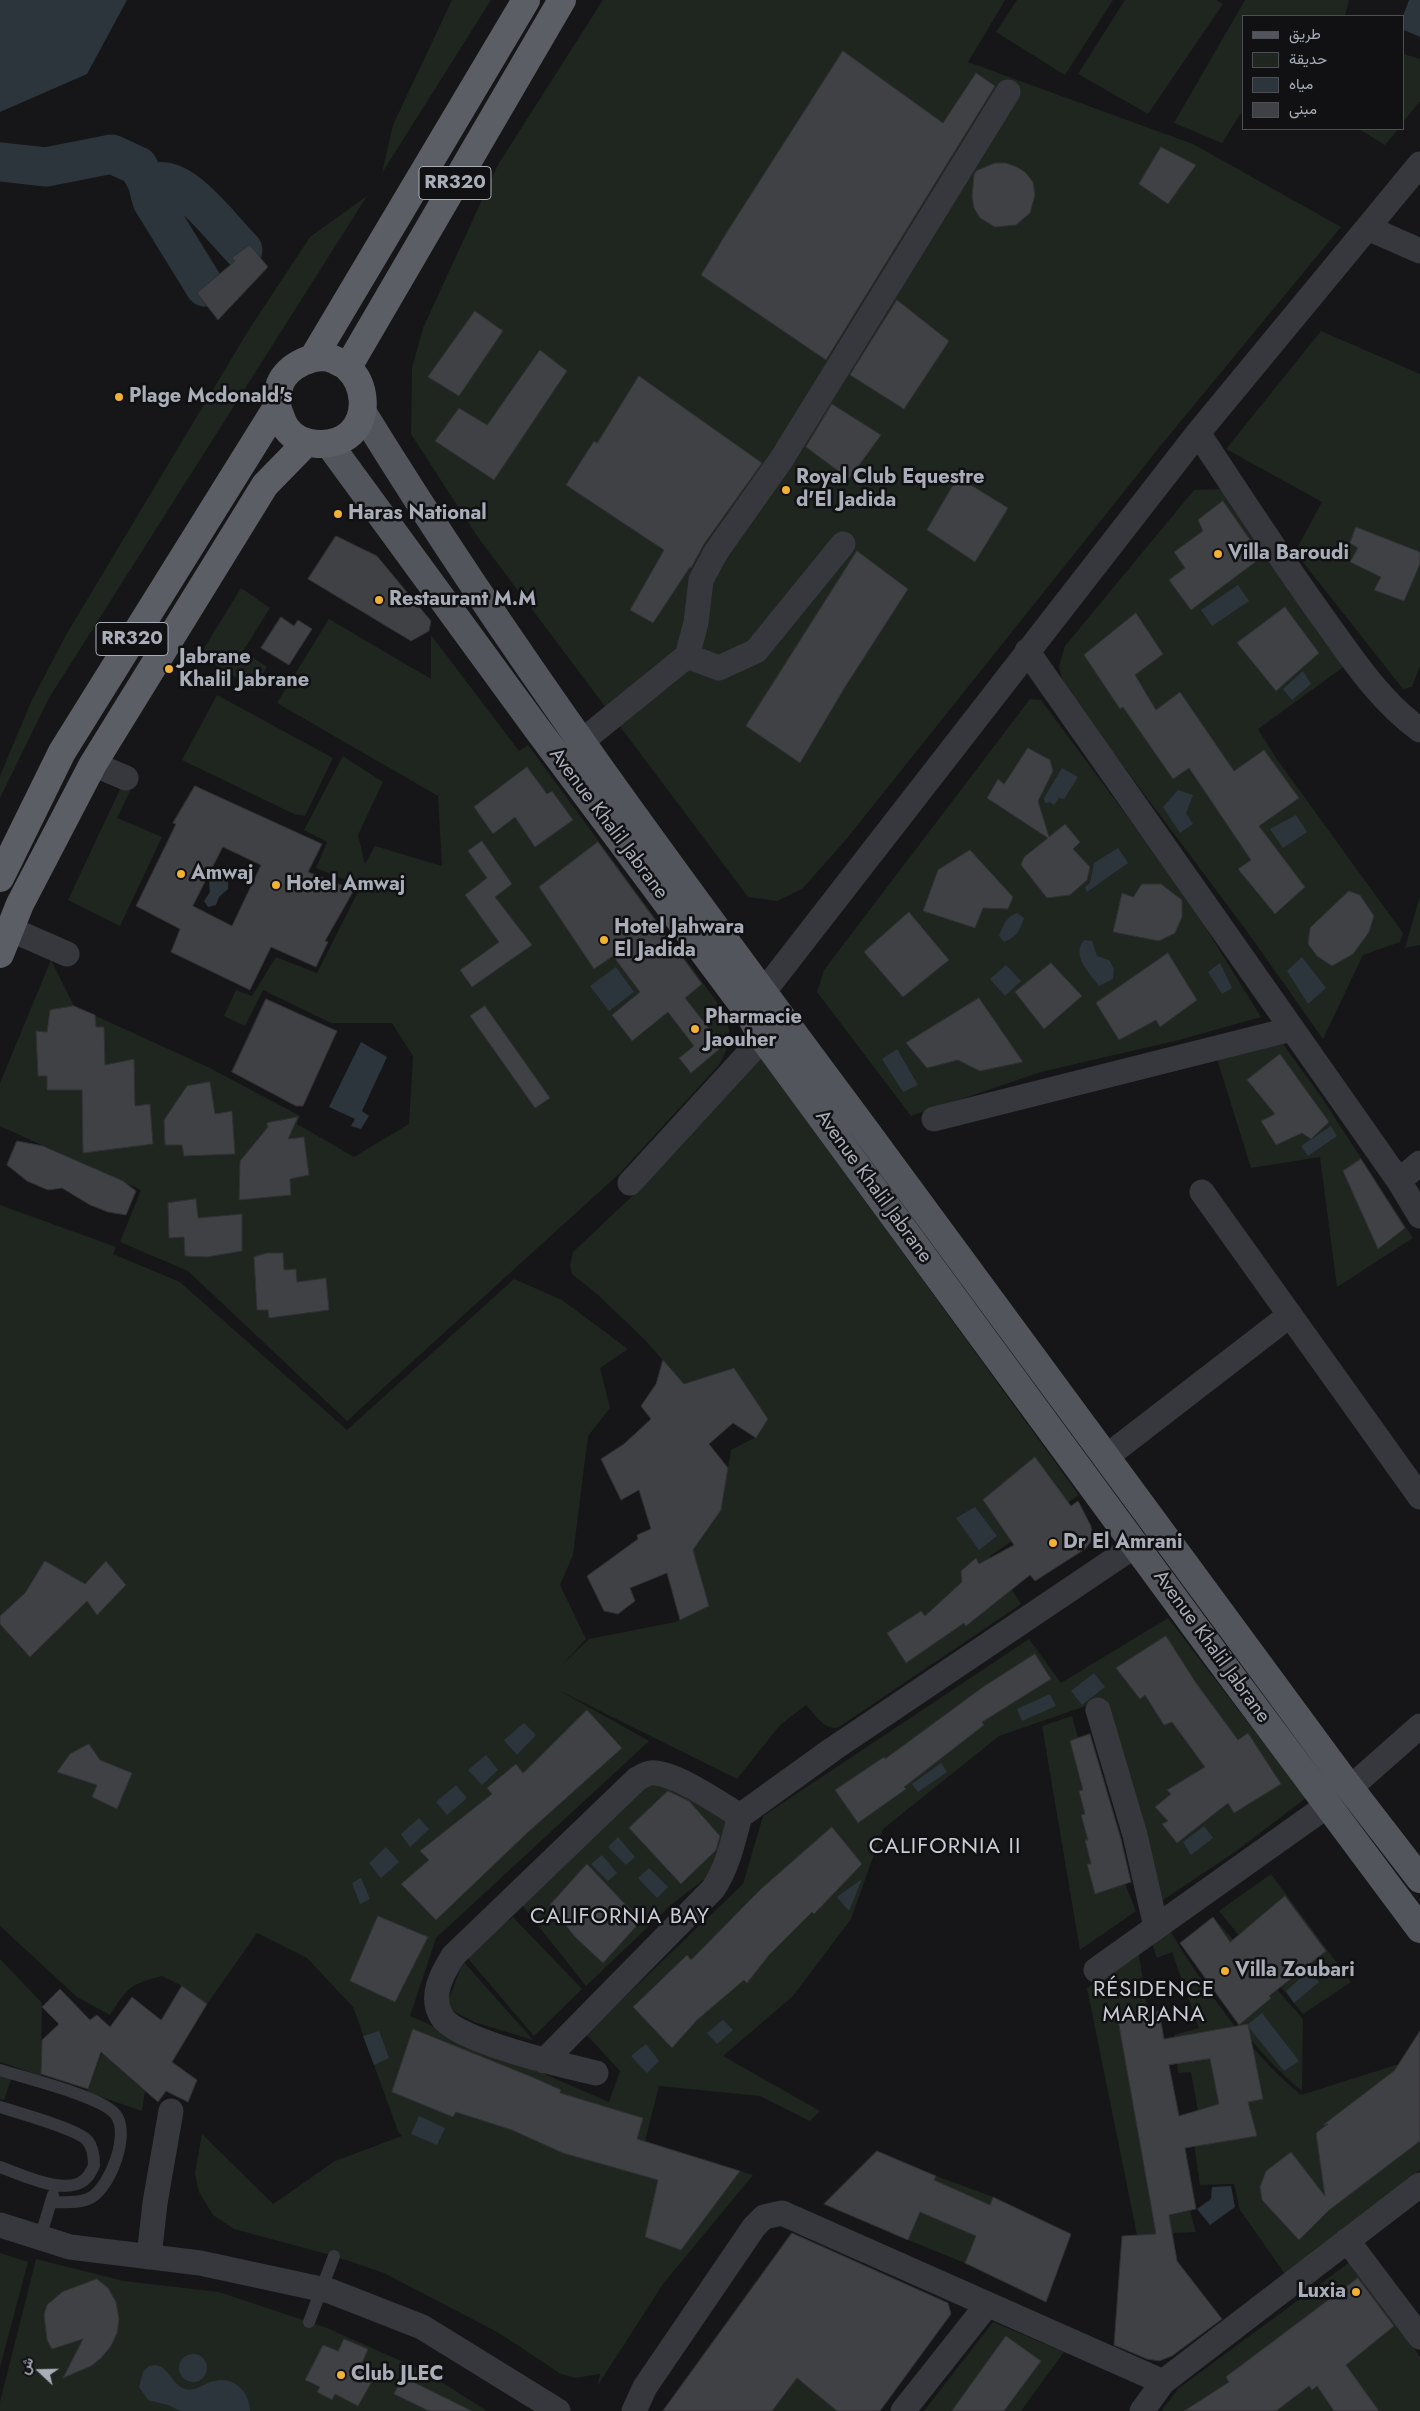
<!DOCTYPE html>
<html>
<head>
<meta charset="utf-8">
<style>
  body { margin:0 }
  #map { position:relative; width:1420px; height:2411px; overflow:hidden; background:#161618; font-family:Jost,Vazirmatn,sans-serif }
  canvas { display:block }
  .legend { position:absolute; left:1242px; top:15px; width:162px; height:115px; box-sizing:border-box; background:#111113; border:1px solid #4d4f55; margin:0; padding:6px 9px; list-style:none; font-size:15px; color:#a8adb8 }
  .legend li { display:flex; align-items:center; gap:10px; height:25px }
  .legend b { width:25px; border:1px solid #4d4f55 }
  .north { position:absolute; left:15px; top:2346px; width:50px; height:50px; -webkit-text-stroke:4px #111113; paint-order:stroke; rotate:291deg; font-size:14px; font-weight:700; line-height:20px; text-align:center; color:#a8adb8 }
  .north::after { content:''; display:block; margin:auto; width:18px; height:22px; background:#a8adb8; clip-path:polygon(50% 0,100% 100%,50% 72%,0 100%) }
</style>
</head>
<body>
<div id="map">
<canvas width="1420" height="2411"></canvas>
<ul class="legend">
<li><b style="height:6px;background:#53555c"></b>طريق</li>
<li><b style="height:14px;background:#1e261f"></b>حديقة</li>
<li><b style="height:14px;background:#2c353c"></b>مياه</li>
<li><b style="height:14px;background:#404145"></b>مبنى</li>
</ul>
<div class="north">ش</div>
</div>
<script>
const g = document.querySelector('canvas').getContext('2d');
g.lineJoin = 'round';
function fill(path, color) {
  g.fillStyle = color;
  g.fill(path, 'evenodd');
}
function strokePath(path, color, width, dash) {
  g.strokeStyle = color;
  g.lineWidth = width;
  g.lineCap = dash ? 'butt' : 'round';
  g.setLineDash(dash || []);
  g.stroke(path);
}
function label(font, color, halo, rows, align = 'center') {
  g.font = font + ' Jost,sans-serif';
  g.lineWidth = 5;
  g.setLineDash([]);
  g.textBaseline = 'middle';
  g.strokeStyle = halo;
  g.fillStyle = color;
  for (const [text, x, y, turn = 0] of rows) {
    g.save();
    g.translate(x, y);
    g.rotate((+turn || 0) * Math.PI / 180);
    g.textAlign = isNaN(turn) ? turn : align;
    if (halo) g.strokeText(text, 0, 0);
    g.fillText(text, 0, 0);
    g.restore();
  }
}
const green = new Path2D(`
  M452 0H491L382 173 393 125Z
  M603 0H1005L968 62 1193 144 1341 227 1162 444 844 842 802 889 777 901 748 897 477 536 411 434 412 368 423 328 499 163Z
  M1017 0H1113L1065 75 996 32Z
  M1125 0H1216L1223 4 1148 114 1078 74Z
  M1245 0H1349L1345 16H1244V108L1222 143 1174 123Z
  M1404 54 1420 59V101L1404 121Z
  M1359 129H1398L1385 145Z
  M367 196 49 698 0 798V776L31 702 66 635 248 331 310 237Z
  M1321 331 1420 374V666L1412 687 1403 689 1295 552 1322 502 1226 449Z
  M1223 489 1345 666 1258 729 1276 758 1403 933 1400 942 1363 955 1323 1039 1246 930 1064 687 1059 666 1065 646 1194 490Z
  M241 588 270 608 243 651 267 667 254 689 200 655Z
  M329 619 431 679V635L519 751 528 745 725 1013C732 1034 730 1047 718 1066L620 1173 347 1421 188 1271 120 1242 141 1190 0 1126V1083L51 960 74 1006 210 1068 300 1116 297 1124 354 1157 409 1124 413 1056 392 1023H331L263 990 245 1026 224 1016 236 990 252 996 276 957 317 973 361 886 316 868 327 842 304 830 343 756 383 782 358 835 365 864 375 846 442 866 438 796 277 703Z
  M217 695 333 758 305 816 294 814 182 760Z
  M1030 699 1041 700 1184 893 1261 1017 1179 1040 1041 1072 911 1116 817 992 824 970Z
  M122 785 131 789 117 818 162 837 120 926 68 900Z
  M1420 896V945L1405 948Z
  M1283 1044 1322 1098 1413 1238 1337 1287 1320 1157 1251 1168 1217 1059Z
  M759 1055 1079 1495 990 1556 1021 1604 839 1727C825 1732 815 1714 806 1705L780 1725 737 1779 558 1690 649 1741 436 1938 410 2016 609 2102 620 2071 586 2034 743 1884 763 1816 1029 1639 1061 1683 1168 1618 1306 1798 1235 1852 1160 1902 1106 1699 999 1736 883 1829 851 1919 793 1996 723 2056 820 2111 810 2121 760 2096 659 2086 645 2141 753 2175 663 2284 598 2385 600 2374 575 2378 561 2374 499 2333 384 2273 334 2256 234 2229 213 2215 199 2192 195 2173 202 2134 273 2204 335 2161 402 2136 398 2131 353 2007 307 1958 257 1933 207 2004 182 1986 162 1976C130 1984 127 1988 110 2015L77 1997 0 1926V1205L116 1247 113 1254 180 1282 347 1430 514 1279 562 1300 628 1349 600 1368 610 1408 588 1436 573 1555 560 1585 586 1639 563 1664 589 1639 675 1622 709 1606 693 1551 721 1510 731 1450 758 1436 768 1419 734 1368 684 1384 644 1339 597 1294 572 1274 570 1265 573 1252 643 1186Z
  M1072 1716 1078 1738 1070 1741 1083 1790 1079 1791 1085 1814 1081 1815 1088 1840 1085 1841 1091 1864 1087 1865 1095 1894 1125 1884 1136 1911 1080 1950 1042 1726Z
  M652 1778 732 1815 711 1874 672 1904 586 1986 521 1904Z
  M1271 1874 1351 1982 1303 2014 1219 1911Z
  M513 1917 582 1989 534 2036 465 1955Z
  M1213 1917 1303 2019 1302 2091C1252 2050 1218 1996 1180 1943Z
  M1170 1931C1207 1991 1247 2050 1301 2095L1399 2064 1420 2082V2170L1285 2274 1240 2210 1234 2184 1200 2185 1190 2118 1199 2116 1191 2072 1178 2073 1174 2035 1199 2028 1172 1952 1157 1958 1152 1943Z
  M1139 1955 1148 2013 1118 2020 1153 2218 1190 2211 1196 2232 1137 2235 1087 1988Z
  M0 1959 42 2003 41 2076 0 2062Z
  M463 1961 533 2040 474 2022 446 2007Z
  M102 2053 145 2091 142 2111 87 2092Z
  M0 2072 13 2074 4 2100 0 2099Z
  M936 2176 993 2197 965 2263 908 2240Z
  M0 2253 28 2262 0 2367Z
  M36 2259 124 2281 219 2292 327 2328 426 2372 487 2411H0V2402Z
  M1354 2259 1420 2357V2411H1161L1179 2388Z
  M993 2322 1064 2352 1021 2411H924Z
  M797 2378 837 2411H772Z`);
const water = new Path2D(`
  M0 0H127L87 74 0 112Z
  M1409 0H1420V37L1404 30 1403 16Z
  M1238 585 1249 601 1212 626 1201 610Z
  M1303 671 1311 684 1292 700 1283 689Z
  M1062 768 1078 777 1064 799 1059 798 1054 805 1050 802 1045 803 1044 798Z
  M1178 790 1193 795 1186 813 1193 824 1180 833 1163 807Z
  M1296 815 1307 832 1283 848 1270 829Z
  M1118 848 1128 863 1087 892 1085 887 1090 883 1094 863Z
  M221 875 228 879V889L219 897 216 905 208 907 204 901 210 892 209 882 213 877Z
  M1017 913 1024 918C1020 930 1017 937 1004 942L999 936C1003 925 1006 917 1017 913Z
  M1084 940 1092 941 1097 956 1109 960 1114 969 1113 979 1099 986C1089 972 1071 956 1084 940Z
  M1302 957 1326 988 1308 1004 1287 971Z
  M1220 963 1232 988 1222 994 1208 972Z
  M1006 965 1021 981 1005 996 990 979Z
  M616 967 634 992 609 1011 590 986Z
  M361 1042 387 1057 362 1111 369 1116 361 1129 351 1126 355 1119 329 1107Z
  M897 1049 918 1085 903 1092 882 1059Z
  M1331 1126 1337 1136 1308 1156 1301 1146Z
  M975 1507 997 1536 979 1550 956 1518Z
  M1094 1673 1105 1687 1082 1705 1071 1691Z
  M1050 1694 1056 1706 1022 1721 1017 1709Z
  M524 1723 536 1735 517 1755 504 1740Z
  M486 1755 498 1770 482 1785 468 1770Z
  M941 1763 947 1772 918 1792 912 1784Z
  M456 1785 467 1798 447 1815 436 1802Z
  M419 1818 429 1829 410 1847 401 1834Z
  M1204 1826 1213 1838 1191 1855 1183 1842Z
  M618 1837 635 1857 626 1865 608 1847Z
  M386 1847 399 1862 381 1878 369 1863Z
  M602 1855 617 1873 608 1881 591 1864Z
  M649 1868 668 1887 657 1898 638 1878Z
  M361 1878 370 1899 360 1904 352 1883Z
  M862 1879 849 1911 837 1897Z
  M1309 1971 1319 1982 1294 2003 1286 1991Z
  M1262 2013 1299 2061 1284 2071 1247 2025Z
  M723 2020 733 2030 717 2044 707 2033Z
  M379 2031 389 2058 374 2065 363 2036Z
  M646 2044 659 2061 647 2073 631 2056Z
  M419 2116 445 2128 437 2145 411 2134Z
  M1231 2186 1235 2207 1210 2225 1197 2209 1211 2199 1212 2187Z
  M179 2368a14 14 0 1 1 28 0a14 14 0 1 1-28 0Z
  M156 2365C171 2369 171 2384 185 2389 196 2392 204 2383 214 2381 234 2376 250 2392 250 2411H180L168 2405 148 2400 139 2387 143 2372 149 2366Z`);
const river = new Path2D(`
  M0 162 46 167 112 154 138 166 147 182 152 201 205 287
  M147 182C153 182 160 181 166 182 192 187 224 231 243 250`);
const building = new Path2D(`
  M843 51 943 123 976 73 995 86 826 360 701 275 727 232Z
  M1161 147 1196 165 1168 204 1139 184Z
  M995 163H1006L1017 167 1025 172 1033 182 1035 195 1030 213 1016 225 995 227 980 218 974 208 972 197 974 175 976 171Z
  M250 245 268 267 218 320 197 293 235 261 232 258Z
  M897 300 949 341 904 409 850 375Z
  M475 311 503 331 459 396 428 377Z
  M540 350 567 371 494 480 435 441 459 408 487 425Z
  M639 376 762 463 704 544 691 568 690 567 653 623 630 610 664 550 566 485 594 441 597 443Z
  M832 404 881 435 849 479 806 447Z
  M958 477 1008 508 975 562 927 530Z
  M1223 501 1262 557 1191 610 1169 580 1185 568 1174 552 1203 531 1198 520Z
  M1356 527 1420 552V564L1404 601 1374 590 1381 577 1350 562 1358 548 1350 543Z
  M336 536 377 556 431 621 429 631 411 641 308 579Z
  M857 551 908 589 845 687 800 763 746 726Z
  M1285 607 1319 653 1276 691 1237 643Z
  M1136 613 1163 654 1135 675 1156 710 1180 692 1234 771 1264 750 1299 798 1259 826 1305 887 1275 914 1238 869 1251 860 1189 768 1173 779 1123 707 1120 709 1084 655Z
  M281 617 294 626 298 620 312 629 289 665 261 648Z
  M1028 748 1050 760 1053 771 1038 801 1049 837 1065 824 1080 842 1073 849 1090 867 1087 880 1070 895 1047 898 1021 865 1024 857 1048 838 987 798 998 779 1004 784Z
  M527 767 547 794 552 791 573 820 535 847 515 817 493 834 474 807Z
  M195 786 322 844 308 872 354 890 325 941 328 942 316 967 271 947 250 990 171 952 180 929 136 906 176 824 173 823ZM223 847 261 865 232 926 193 906Z
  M482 841 512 884 495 897 532 945 472 987 460 970 499 942 465 895 487 878 468 851Z
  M598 842 702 984 685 998 723 1046 691 1073 679 1058 694 1046 668 1012 632 1041 612 1015 640 992 613 956 594 969 539 887Z
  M970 850 1013 897 1008 909 983 908 975 928 923 911 938 870Z
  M1142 884H1161L1182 900V917L1175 933 1159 941 1113 932 1122 893 1133 897Z
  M1349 891 1360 895 1374 916 1369 932 1353 954 1332 966 1317 956 1308 944 1310 928Z
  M909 912 949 960 903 997 864 952Z
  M1168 953 1197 1000 1160 1027 1156 1020 1119 1040 1096 1003Z
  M1051 963 1082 996 1044 1029 1015 992Z
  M979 998 1023 1062 980 1071 958 1060 927 1068 906 1043Z
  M266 999 337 1031 303 1106H296L232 1072Z
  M74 1006 95 1015 96 1027H104L105 1065 134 1059 135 1106 150 1104 153 1144 83 1153 82 1090H47V1076H38L36 1031 47 1032 50 1010Z
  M485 1006 550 1098 535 1108 470 1016Z
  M1280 1054 1329 1122 1311 1139 1302 1133 1276 1145 1261 1121 1275 1114 1247 1080Z
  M210 1082 215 1114 232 1111 235 1154 184 1156 182 1145H165L164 1120 187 1086Z
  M298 1117 288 1139 304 1137 309 1175 290 1179 291 1195 239 1200 240 1161 268 1127 267 1123Z
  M17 1141 43 1146 123 1181 136 1191 126 1215 108 1212 90 1205 62 1188 48 1190 27 1181 7 1165Z
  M1361 1159 1405 1228 1378 1249 1343 1171Z
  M196 1199 198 1218 242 1214V1251L207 1257 185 1256 184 1237 169 1238 168 1203Z
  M267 1253H283L284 1270 296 1269 297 1282 326 1278 329 1310 269 1318 268 1310H257L254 1257Z
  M663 1360 684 1384 734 1368 768 1419 756 1438 733 1423 709 1444 728 1468 721 1510 693 1550 709 1606 680 1620 667 1573 630 1588 635 1601 618 1614 604 1611 587 1576 638 1539 637 1535 651 1529 639 1490 621 1500 601 1459 624 1444 651 1419 641 1406 656 1384Z
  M1035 1457 1071 1506 1078 1501 1091 1526 1093 1539 1085 1549 1035 1581 1030 1575 966 1626 964 1623 906 1663 887 1633 921 1611 925 1616 962 1582 961 1571 976 1558 979 1564 1014 1545 983 1500Z
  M45 1561 85 1584 106 1561 126 1585 97 1615 87 1601 30 1657 0 1624V1616L25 1593Z
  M1166 1636 1196 1683 1238 1740 1248 1733 1281 1784 1234 1813 1228 1803 1177 1843 1162 1824 1168 1821 1155 1807 1171 1794 1167 1790 1205 1767 1172 1722 1164 1725 1145 1695 1140 1699 1116 1668Z
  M1035 1654 1051 1679 982 1722 984 1725 904 1787 906 1789 858 1823 835 1790 884 1757 885 1759 983 1687Z
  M587 1710 622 1748 526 1834 436 1920 401 1884 429 1860 420 1851 492 1794 487 1788 516 1764 523 1773Z
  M1090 1734 1121 1839 1131 1882 1095 1894 1087 1864H1091L1085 1840H1088L1081 1815 1085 1814 1079 1791 1083 1790 1070 1741Z
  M89 1744 100 1760 132 1773 117 1809 92 1797 97 1785 57 1772 70 1754Z
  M668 1791 689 1801 720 1836 716 1850 681 1884 629 1828Z
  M832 1827 862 1864 814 1914 812 1912 769 1955 747 1983 744 1980 697 2020 672 2048 633 2007 687 1955 691 1960 761 1889Z
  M587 1864 641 1921 603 1963 575 1937 550 1905Z
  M1285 1896 1326 1951 1269 1996 1271 1998 1239 2025 1180 1943 1213 1917 1230 1942Z
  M378 1916 428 1937 395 2002 350 1981Z
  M182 1986 207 2004 172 2062 197 2080 188 2102 166 2091 158 2102 101 2052 88 2089 41 2074 42 2040 59 2024 42 2007 60 1989 90 2020 97 2015 110 2027 132 1997 161 2020Z
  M1159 2011 1164 2039 1248 2024 1263 2099 1248 2102 1257 2136 1185 2148 1196 2209 1169 2215 1177 2261 1222 2319 1172 2356 1159 2361 1147 2359 1114 2345 1122 2236 1156 2234 1118 2020ZM1210 2059 1219 2104 1179 2116 1169 2065Z
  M413 2029 532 2077 561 2090 560 2093 643 2118 637 2139 740 2171 681 2250 645 2237 658 2180 563 2153 512 2130 456 2112 453 2117 392 2092Z
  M1420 2031V2141L1328 2211 1299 2240 1262 2200 1260 2187 1266 2171 1291 2152 1325 2196 1316 2133 1328 2124 1323 2125 1394 2071Z
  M877 2151 936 2176 934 2180 990 2205 993 2197 1071 2234 1046 2302 965 2263 976 2236 920 2212 908 2240 824 2204Z
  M792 2233 948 2303 951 2314 880 2411H837L797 2378 772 2411H663Z
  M1358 2278 1394 2326 1346 2365 1379 2411H1334L1317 2386 1312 2390 1309 2386 1276 2411H1184L1229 2382 1226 2377Z
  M97 2279 108 2288 116 2302 119 2319 117 2333 111 2346 101 2358 91 2366 63 2378 83 2339 52 2349 47 2340 44 2315 47 2305 62 2292Z
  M1006 2336 1041 2361 1004 2411H952Z
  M344 2339 368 2349 362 2363 378 2371 358 2406 335 2394 332 2400 317 2392 320 2387 305 2380 323 2345 338 2351Z
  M403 2377 472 2411H429L394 2394Z`);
const service = new Path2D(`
  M0 2070C24 2078 104 2097 116 2115 130 2134 111 2185 92 2197 80 2204 64 2202 51 2202
  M0 2107C18 2113 75 2128 87 2140 93 2147 94 2156 94 2165 93 2169 91 2171 89 2175 72 2200 23 2175 0 2167
  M40 2238 53 2195
  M309 2322 334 2256`);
const minor = new Path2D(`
  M1368 228 1420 251
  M1198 433C1240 496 1281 560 1326 622 1353 660 1381 702 1420 730
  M1027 651 1399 1181 1420 1216
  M687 656 719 668 756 651 843 544
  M581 742 687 656 696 623 701 580 716 552 781 460 1008 92
  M93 764 126 778
  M10 929 67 954
  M751 1008 1198 433 1420 164
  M934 1119 1292 1029
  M1399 1181 1420 1163
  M630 1183 763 1038
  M1202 1192 1420 1497
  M1106 1457 1290 1315
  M1098 1710 1135 1835 1156 1927
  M1350 1788 1420 1726
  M1096 1970 1328 1805
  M544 2061 713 1889C728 1867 733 1841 740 1816
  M596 2073C566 2066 456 2041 442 2017 429 1996 442 1974 453 1956L637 1779C643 1776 648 1772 655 1773 679 1775 719 1803 740 1816L833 1749 1136 1545
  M0 2225 70 2247 200 2263 330 2291 422 2327 558 2411
  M1347 2240 1420 2337
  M149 2257 155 2203 171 2111
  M634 2411 645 2387 754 2227 764 2217 782 2213 1163 2382
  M903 2411 987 2305
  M1142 2411 1163 2382 1420 2185`);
const primary = new Path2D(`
  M363 413C518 665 696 902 872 1139 1030 1352 1186 1566 1343 1779L1420 1879
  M329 444 535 726 748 1012 763 1038 1215 1654 1420 1929`);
const trunk = new Path2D(`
  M313 358 526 0
  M348 367 562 0
  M0 878 62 752 277 407C278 400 278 391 280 384 287 366 316 351 335 360 339 363 345 364 348 368 365 384 369 415 351 433 334 449 300 448 286 428 282 422 280 414 277 407
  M0 954 20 904 93 764 265 485 306 443`);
const markers = [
  [119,397,5,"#f2b134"],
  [786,490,5,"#f2b134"],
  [338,514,5,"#f2b134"],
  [1218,554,5,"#f2b134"],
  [379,600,5,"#f2b134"],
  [169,669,5,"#f2b134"],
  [181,874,5,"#f2b134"],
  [276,885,5,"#f2b134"],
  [604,940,5,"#f2b134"],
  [695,1029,5,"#f2b134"],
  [1053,1543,5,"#f2b134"],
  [1225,1971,5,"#f2b134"],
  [1356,2292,5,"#f2b134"],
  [341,2375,5,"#f2b134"]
];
const shields = [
  [455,183,72],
  [132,639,72]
];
const shieldNames = [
  ["RR320",455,183],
  ["RR320",132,639]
];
const poiNames = [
  ["Plage Mcdonald's",129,397],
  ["Royal Club Equestre",796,478],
  ["d'El Jadida",796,501],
  ["Haras National",348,514],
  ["Villa Baroudi",1228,554],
  ["Restaurant M.M",389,600],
  ["Jabrane",179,658],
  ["Khalil Jabrane",179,681],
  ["Amwaj",191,874],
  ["Hotel Amwaj",286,885],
  ["Hotel Jahwara",614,928],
  ["El Jadida",614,951],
  ["Pharmacie",705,1018],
  ["Jaouher",705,1041],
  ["Dr El Amrani",1063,1543],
  ["Villa Zoubari",1235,1971],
  ["Luxia",1346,2292,"right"],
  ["Club JLEC",351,2375]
];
const streetNames = [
  ["Avenue Khalil Jabrane",608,824,53],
  ["Avenue Khalil Jabrane",873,1187,54],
  ["Avenue Khalil Jabrane",1211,1647,54]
];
const quarterNames = [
  ["CALIFORNIA II",945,1848],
  ["CALIFORNIA BAY",620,1918],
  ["RÉSIDENCE",1154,1991],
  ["MARJANA",1154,2016]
];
fill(green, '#1e261f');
fill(water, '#2c353c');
strokePath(river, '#2c353c', 39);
fill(building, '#404145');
strokePath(building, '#303034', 1);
strokePath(service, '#37383d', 12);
strokePath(minor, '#37383d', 25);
strokePath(primary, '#53555c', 28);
strokePath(trunk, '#5b5e65', 28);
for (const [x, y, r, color] of markers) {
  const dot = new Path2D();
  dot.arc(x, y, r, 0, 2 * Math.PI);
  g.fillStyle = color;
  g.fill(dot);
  strokePath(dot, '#111113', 2);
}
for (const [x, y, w] of shields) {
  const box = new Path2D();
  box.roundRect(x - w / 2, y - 16.5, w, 33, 4);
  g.fillStyle = '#111113';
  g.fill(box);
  strokePath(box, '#a8adb8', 1);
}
label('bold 19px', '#a8adb8', null, shieldNames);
label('bold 20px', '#a8adb8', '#111113', poiNames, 'left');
label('20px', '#a8adb8', '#111113', streetNames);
g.letterSpacing = '1px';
label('22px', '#c9ccd4', '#111113', quarterNames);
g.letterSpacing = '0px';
</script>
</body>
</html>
